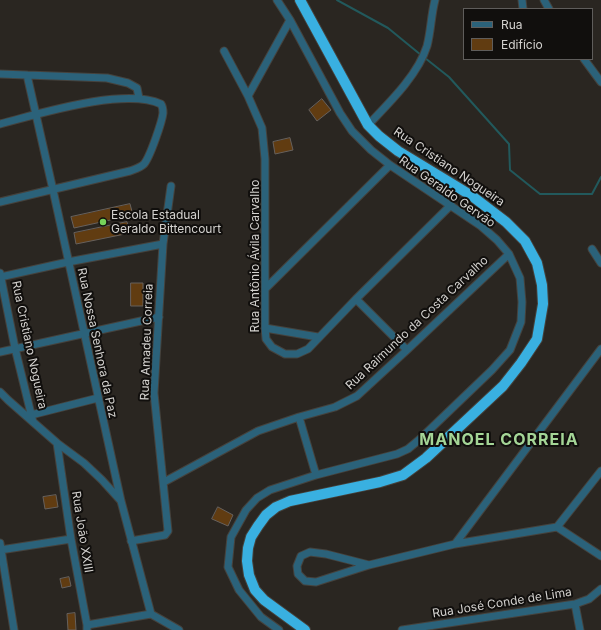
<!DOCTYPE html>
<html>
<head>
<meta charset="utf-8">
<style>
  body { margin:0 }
  #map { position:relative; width:601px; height:630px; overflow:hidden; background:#2a2621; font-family:Inter,sans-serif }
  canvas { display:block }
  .legend { position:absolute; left:463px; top:8px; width:130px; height:52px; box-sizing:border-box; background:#110f0d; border:1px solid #5f5d5b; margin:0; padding:5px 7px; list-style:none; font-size:12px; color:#d4d2cf }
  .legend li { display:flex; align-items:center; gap:8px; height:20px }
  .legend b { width:20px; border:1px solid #5f5d5b }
</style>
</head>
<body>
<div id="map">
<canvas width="601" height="630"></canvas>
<ul class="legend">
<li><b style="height:5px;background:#2b627a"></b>Rua</li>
<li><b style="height:11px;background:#613c11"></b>Edifício</li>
</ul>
</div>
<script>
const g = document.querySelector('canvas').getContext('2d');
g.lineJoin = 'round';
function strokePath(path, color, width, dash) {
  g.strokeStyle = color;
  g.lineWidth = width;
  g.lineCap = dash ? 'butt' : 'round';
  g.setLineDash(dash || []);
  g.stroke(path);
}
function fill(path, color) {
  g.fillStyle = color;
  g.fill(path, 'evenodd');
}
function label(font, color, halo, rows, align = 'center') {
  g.font = font + ' Inter,sans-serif';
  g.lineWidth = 4;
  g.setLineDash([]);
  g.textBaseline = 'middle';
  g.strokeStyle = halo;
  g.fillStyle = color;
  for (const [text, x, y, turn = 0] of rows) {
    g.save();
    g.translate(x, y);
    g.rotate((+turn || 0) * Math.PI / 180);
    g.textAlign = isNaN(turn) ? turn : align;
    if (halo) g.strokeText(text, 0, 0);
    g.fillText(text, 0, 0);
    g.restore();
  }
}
const stream = new Path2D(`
  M337 0 388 28 421 55
  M425 58 449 77 509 144 510 170 540 194H592L601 177`);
const building = new Path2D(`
  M322 99 331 110 317 121 309 110Z
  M290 138 293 150 275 154 273 142Z
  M130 204 133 215 74 228 71 217Z
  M127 222 130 233 76 244 74 233Z
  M131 283H143V306H131Z
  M56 495 58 507 45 509 43 497Z
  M218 507 233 515 228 526 212 519Z
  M69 577 71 586 62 588 60 579Z
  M75 613 76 630H68L67 614Z`);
const minor = new Path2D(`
  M277 0 290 20 340 113 352 131 371 150 390 165 481 226 497 240 509 254 520 278 522 302 521 322 510 350 492 370 420 439 408 449 397 454 316 475 270 490 257 498 246 510 231 537 228 567 239 590 261 617 279 630
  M522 0 523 9
  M544 0 549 9
  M224 51 248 96 262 128 265 159V328L266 339 272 347 285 354H297L308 349 356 299 451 205
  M584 59 601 82
  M0 74 107 78 128 83 137 88 139 98
  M27 75 53 190 121 501 151 614
  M248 96 290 20
  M0 124C39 114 124 87 161 104 163 107 163 109 163 113 162 122 150 157 144 164 140 168 135 169 130 171L0 202
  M368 125C389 103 418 75 427 46 431 31 431 15 435 0
  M592 249 601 263
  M0 273 15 348 33 422
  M0 277 68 262 163 244
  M266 288 390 165
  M356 299 407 350
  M265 328 318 337
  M0 352 159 317
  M0 392 8 400 57 443 84 463 102 480 121 501
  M31 415 98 398
  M299 417 316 475
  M57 443 71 539 87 625
  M164 482 258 431 299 417 335 407 357 396 407 350 509 254
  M557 527 601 556
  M131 541 165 535 168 531 154 393 163 244 171 186
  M0 543 14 630
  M455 544 557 527 601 471
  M0 550 71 539
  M369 565 326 554 310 552 301 556 297 566 298 574 305 581 316 582 369 565 455 544 601 349
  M575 604 580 630
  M151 614 179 630
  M87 630V625L151 614
  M402 630 575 604 589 599 601 589`);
const highway = new Path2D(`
  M300 0 368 125 379 136 398 151 472 196 506 222 525 241 537 263 542 285 543 304 537 339 521 363 503 386 426 458 403 475 380 482 290 501 276 507 266 515 258 526 251 537 248 548 247 561 249 575 255 590 264 600 305 630`);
const markers = [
  [103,222,4,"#76d25a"]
];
const streetNames = [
  ["Rua Cristiano Nogueira",449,167,34],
  ["Rua Geraldo Gervão",447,192,35],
  ["Rua Antônio Ávila Carvalho",255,256,-90],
  ["Rua Raimundo da Costa Carvalho",417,323,-43],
  ["Rua Amadeu Correia",147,342,-88],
  ["Rua Nossa Senhora da Paz",97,343,78],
  ["Rua Cristiano Nogueira",29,345,78],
  ["Rua João XXIII",82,532,81],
  ["Rua José Conde de Lima",502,603,-9]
];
const poiNames = [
  ["Escola Estadual",111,215],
  ["Geraldo Bittencourt",111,229]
];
const districtNames = [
  ["MANOEL CORREIA",499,440]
];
strokePath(stream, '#22595c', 2);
fill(building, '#613c11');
strokePath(building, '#67615d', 1);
strokePath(minor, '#45423d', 9);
strokePath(highway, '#45423d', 12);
strokePath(minor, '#2b627a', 7);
strokePath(highway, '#39b0e1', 10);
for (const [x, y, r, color] of markers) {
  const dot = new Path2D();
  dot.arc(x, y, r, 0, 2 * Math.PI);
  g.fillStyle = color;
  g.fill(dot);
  strokePath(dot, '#110f0d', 1.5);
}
label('12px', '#d4d2cf', '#110f0d', streetNames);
label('12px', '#d4d2cf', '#110f0d', poiNames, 'left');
g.letterSpacing = '1px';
label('bold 16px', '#a4d596', '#110f0d', districtNames);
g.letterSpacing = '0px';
</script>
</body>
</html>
